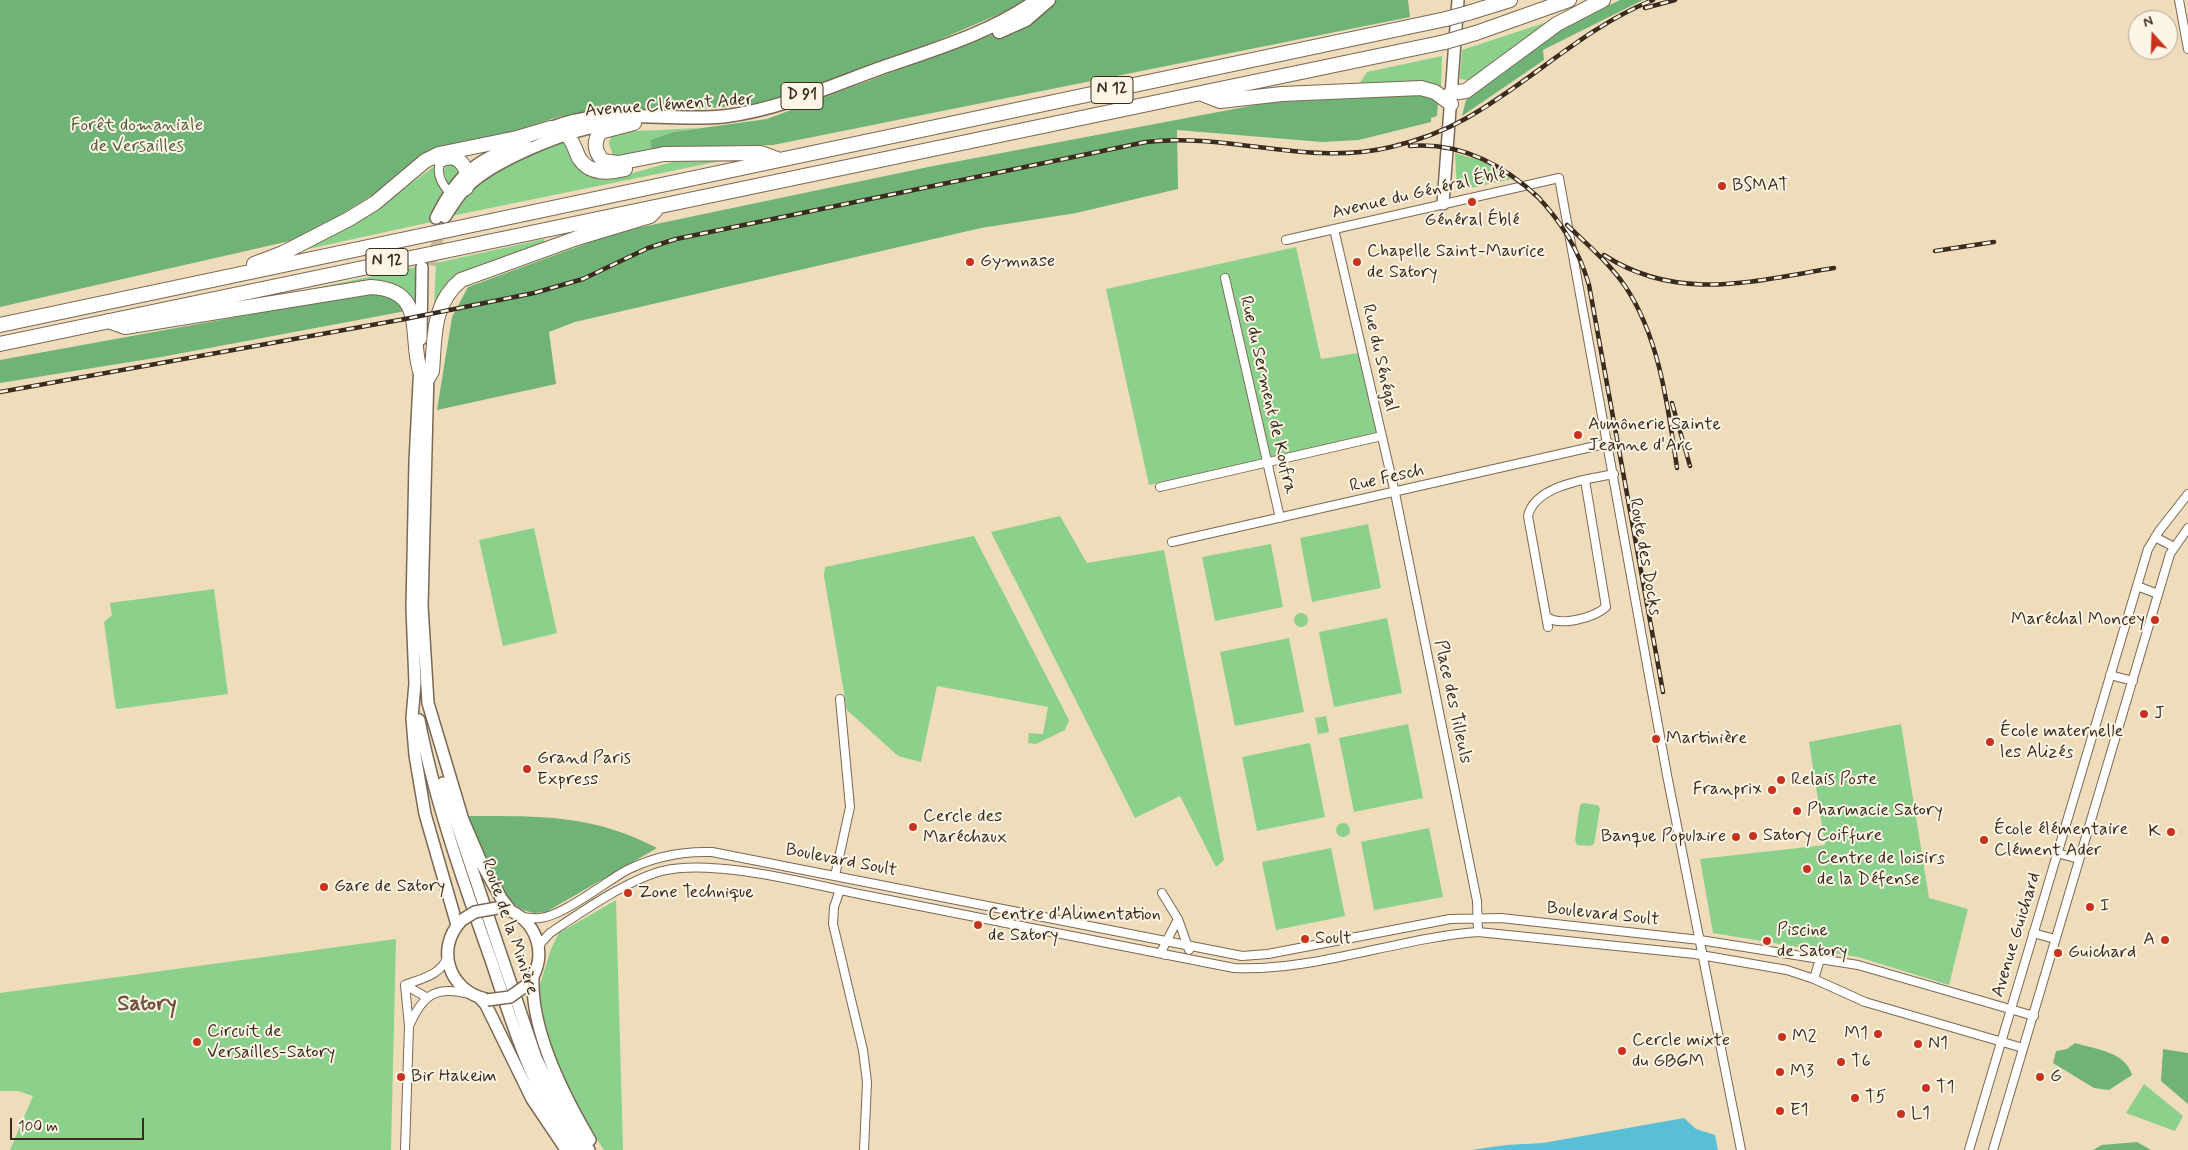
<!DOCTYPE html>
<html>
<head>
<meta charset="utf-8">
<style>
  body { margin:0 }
  #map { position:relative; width:2188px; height:1150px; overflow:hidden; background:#efdcba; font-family:Mynerve,sans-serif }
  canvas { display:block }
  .north { position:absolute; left:2128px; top:10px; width:50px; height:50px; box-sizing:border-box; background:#fcf5e5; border:1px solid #afa495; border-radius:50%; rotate:340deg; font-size:14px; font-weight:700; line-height:20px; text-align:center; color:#3b2a1e }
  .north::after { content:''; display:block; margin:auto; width:18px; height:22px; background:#c8321e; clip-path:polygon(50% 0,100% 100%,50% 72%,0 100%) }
  .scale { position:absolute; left:10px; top:1118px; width:134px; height:22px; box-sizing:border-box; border:2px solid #3b2a1e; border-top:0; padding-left:6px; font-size:15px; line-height:18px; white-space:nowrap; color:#3b2a1e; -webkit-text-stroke:4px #fcf5e5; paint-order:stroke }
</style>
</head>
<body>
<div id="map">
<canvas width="2188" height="1150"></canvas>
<div class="north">N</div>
<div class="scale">100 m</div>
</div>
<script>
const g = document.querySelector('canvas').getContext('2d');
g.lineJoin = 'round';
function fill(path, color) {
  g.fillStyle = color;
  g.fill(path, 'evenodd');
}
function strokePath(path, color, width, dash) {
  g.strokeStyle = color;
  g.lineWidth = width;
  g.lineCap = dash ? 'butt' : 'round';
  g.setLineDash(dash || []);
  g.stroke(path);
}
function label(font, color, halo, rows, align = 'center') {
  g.font = font + ' Mynerve,sans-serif';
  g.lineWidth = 4;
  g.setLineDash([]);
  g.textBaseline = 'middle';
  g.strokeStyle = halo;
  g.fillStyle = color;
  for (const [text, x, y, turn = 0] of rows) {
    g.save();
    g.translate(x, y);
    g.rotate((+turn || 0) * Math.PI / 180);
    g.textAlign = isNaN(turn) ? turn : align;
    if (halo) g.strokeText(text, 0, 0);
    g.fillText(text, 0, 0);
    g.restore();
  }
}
const green = new Path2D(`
  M1550 21 1474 81 1460 79 1462 50Z
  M1442 56 1441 89 1359 84 1367 72Z
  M699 128 673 132 650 140 652 151 620 157 613 155 609 143 611 137 618 132Z
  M567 137 574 152 615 178 683 159H730L451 216 471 190 485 176Z
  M1455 153 1482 161 1512 179 1457 191Z
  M448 161 464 171 451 186 448 185 444 173 445 164Z
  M436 165 444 191 431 222 308 249 307 247 369 215Z
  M544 239 545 246 470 273 434 307 436 263Z
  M1296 247 1321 359 1358 353 1376 433 1149 485 1106 289Z
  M421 266 415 310C413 303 411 295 404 290 387 277 330 290 308 292L307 290Z
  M1060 516 1087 563 1164 550 1224 860 1216 867 1180 796 1135 818 991 532Z
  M1368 524 1381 588 1312 602 1300 538Z
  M534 528 557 633 503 646 479 540Z
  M974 536 1069 720 1065 730 1036 744 1028 743 1029 733 1043 734 1048 707 937 686 921 762 898 756 847 710 824 576 825 567Z
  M1271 544 1283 607 1215 621 1202 557Z
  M214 589 228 694 116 709 104 622 112 615 110 603Z
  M1294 620a7 7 0 1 1 14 0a7 7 0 1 1-14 0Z
  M1387 618 1402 693 1334 707 1319 632Z
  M1289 638 1304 712 1235 726 1220 652Z
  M1326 716 1329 732 1318 734 1315 718Z
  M1408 724 1423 798 1354 812 1339 738Z
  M1901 724 1929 898 1968 909 1949 985 1858 957 1713 933 1700 859 1825 845 1809 742Z
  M1310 743 1325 817 1257 831 1242 757Z
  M1584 803 1597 805 1600 808 1594 844 1590 846 1577 845 1575 840 1580 805Z
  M1336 830a7 7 0 1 1 14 0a7 7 0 1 1-14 0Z
  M1429 828 1443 897 1374 910 1361 842Z
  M1331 848 1345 916 1276 930 1262 862Z
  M616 900 623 1150H604L581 1115 549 1042 538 991 551 949 559 933Z
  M396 939 391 1150H10L33 1096 18 1091H0V993Z
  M2144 1084 2183 1116 2175 1131 2126 1113Z`);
const forest = new Path2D(`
  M0 0H1025L1011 9 899 57 759 105 561 116 505 134 465 141 428 153 374 194 303 238 0 307Z
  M1056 0H1408L1410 17 773 145 679 147 652 151 650 140 673 132 767 119 1017 25Z
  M1620 0H1643L1543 50 1544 60 1462 116 1466 100 1527 52 1573 23Z
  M1426 95 1438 102 1437 116 1431 118V122L1359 140 1322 142 1177 130 1178 189 1076 213 981 228 575 322 549 332 556 384 437 410 452 317 468 287 618 232 933 166 1271 102Z
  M374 292 394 297 406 311 161 357 0 383V360Z
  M466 816C536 816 593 814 657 848L546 912C541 912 535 914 530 912 496 904 479 845 466 816Z
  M2075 1043C2095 1049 2126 1052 2132 1075L2109 1090 2094 1088 2053 1063 2056 1051 2067 1049Z
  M2163 1049 2188 1053V1104L2161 1081Z
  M2137 1142 2151 1150H2093L2102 1145Z`);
const water = new Path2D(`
  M1684 1118 1696 1129 1715 1135 1718 1150H1471L1506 1145 1543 1143Z`);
const secondaryTunnel = new Path2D(`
  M430 265 445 217`);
const street = new Path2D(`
  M2179 0 2188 49
  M442 159C435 171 440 182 449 192
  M1334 229 1395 493 1477 901 1478 932
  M1286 240 1559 178 1667 775 1741 1150
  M1225 278 1280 518
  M1160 487 1382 436
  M2155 537 2174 547
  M1172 542 1609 443
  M2137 586 2158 594
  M1546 616C1559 628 1595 617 1606 607L1585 480
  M1548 627 1528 516C1535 485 1588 479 1614 474
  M2110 675 2133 681
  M2057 853 2079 859
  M835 876 850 807 840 699
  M840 890 834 907 833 924 863 1050 867 1082 864 1150
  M1162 893 1178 919 1189 950
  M521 917C527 917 534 919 540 918 563 916 605 882 627 870 653 857 683 851 712 852L1242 956 1268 954 1450 919 1501 918 1700 940 1858 965 2034 1016
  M2033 933 2055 939
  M539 945 550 933C580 913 627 880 662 871 714 858 809 884 864 895 987 919 1111 944 1234 968 1313 972 1398 938 1478 932L1695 954 1787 970 1814 979 1865 1002 2023 1048
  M1165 955 1162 950 1178 919
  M1814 979 1820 959
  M405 985 409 1026 405 1150
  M405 985C420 979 442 975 447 957
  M405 985 426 997
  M410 1024C423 995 436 985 469 994
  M1969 1150 2148 549 2159 531 2188 494
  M1993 1150 2170 554 2188 528`);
const secondary = new Path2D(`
  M1443 204 1458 0
  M445 217C451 207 457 197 465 189 491 161 573 127 611 125
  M436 218C461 167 478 163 526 139
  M421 339 422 267
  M420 363 415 462 412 608 415 683 412 718 415 755 425 814 457 925
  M428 371 422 606 428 703 463 820 482 864 501 898 511 911
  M419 720C435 802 463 881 491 960 513 1026 533 1094 577 1150
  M443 783 536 1058 560 1107 589 1150
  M506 909C537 920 549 955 529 983
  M461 921C435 949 449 991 486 999
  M533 978C531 1030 564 1096 590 1140
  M480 998 486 1005 532 1099 565 1148`);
const primary = new Path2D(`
  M999 32 1026 20 1049 0
  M551 128C608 105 668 123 727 116 779 109 829 87 878 69 932 50 989 34 1037 0`);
const highway = new Path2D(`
  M1468 13 1510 0
  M1476 33 1569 0
  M1451 93 1466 91 1557 24 1603 0
  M1202 94 1220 101 1282 94 1421 88 1435 92 1451 104
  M634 123 600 132C593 143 595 152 603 161L618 163 664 154 761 153 777 159
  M566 134C573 140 575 150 579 158 590 175 608 173 625 169
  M440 160C459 151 471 169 466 188
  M254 264 283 253 349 219 375 203 425 161 439 154 517 138 551 128
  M108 321 125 327 371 287C427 290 409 334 420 371
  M0 325 1446 19
  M0 344 1445 42
  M428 378 432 371C435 336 432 304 461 280L577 238 650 216 655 211`);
const rail = new Path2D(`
  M1645 8 1675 0
  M1410 146C1461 142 1504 165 1540 199
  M1536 195C1561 221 1579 250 1589 285L1663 692
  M1567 225C1587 244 1609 263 1625 286 1660 338 1668 408 1677 468
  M1935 251 1994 242
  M1604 255C1678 303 1753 281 1834 268
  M0 392 405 319 534 293 583 279 648 248 676 239 1146 142C1228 132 1308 167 1391 147 1416 141 1442 132 1465 119 1530 83 1583 28 1653 0
  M1672 403 1690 466`);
const secondaryBridge = new Path2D(`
  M462 920 475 912 497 908
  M487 1000 510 997 528 984`);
const highwayBridge = new Path2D(`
  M1446 19 1468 13
  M1445 42 1476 33`);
const markers = [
  [1722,186,5,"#c8321e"],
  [1472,202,5,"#c8321e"],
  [970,262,5,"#c8321e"],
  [1357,262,5,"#c8321e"],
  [1578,435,5,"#c8321e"],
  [2155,620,5,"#c8321e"],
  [2144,714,5,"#c8321e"],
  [1656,739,5,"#c8321e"],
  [1990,742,5,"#c8321e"],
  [527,769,5,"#c8321e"],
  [1781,780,5,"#c8321e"],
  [1772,790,5,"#c8321e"],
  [1797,811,5,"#c8321e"],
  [913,827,5,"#c8321e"],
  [2171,832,5,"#c8321e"],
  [1753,836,5,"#c8321e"],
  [1736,837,5,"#c8321e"],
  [1984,840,5,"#c8321e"],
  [1807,869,5,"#c8321e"],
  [324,887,5,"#c8321e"],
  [628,893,5,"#c8321e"],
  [2090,907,5,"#c8321e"],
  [978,925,5,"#c8321e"],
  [1305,939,5,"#c8321e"],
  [2165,940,5,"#c8321e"],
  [1767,941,5,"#c8321e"],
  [2058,953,5,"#c8321e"],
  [1878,1034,5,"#c8321e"],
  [1782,1037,5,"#c8321e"],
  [197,1042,5,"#c8321e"],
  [1918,1044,5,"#c8321e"],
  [1622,1051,5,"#c8321e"],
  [1841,1062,5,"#c8321e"],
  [1780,1072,5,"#c8321e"],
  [401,1077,5,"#c8321e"],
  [2040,1077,5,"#c8321e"],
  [1926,1088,5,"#c8321e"],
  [1855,1098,5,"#c8321e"],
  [1780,1111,5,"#c8321e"],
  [1901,1114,5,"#c8321e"]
];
const shields = [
  [1112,90,42],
  [802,96,42],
  [387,262,42]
];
const shieldNames = [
  ["N 12",1112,90],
  ["D 91",802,96],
  ["N 12",387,262]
];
const streetNames = [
  ["Avenue Clément Ader",669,106,-4],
  ["Avenue du Général Éblé",1419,194,-13],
  ["Rue du Sénégal",1379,358,77],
  ["Rue du Serment de Koufra",1267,395,77],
  ["Rue Fesch",1387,479,-13],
  ["Route des Docks",1644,557,80],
  ["Place des Tilleuls",1452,702,78],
  ["Boulevard Soult",841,861,11],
  ["Boulevard Soult",1603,915,6],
  ["Route de la Minière",509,927,71],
  ["Avenue Guichard",2017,935,-73]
];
const parkNames = [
  ["Forêt domaniale",137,126],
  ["de Versailles",137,147]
];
const poiNames = [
  ["BSMAT",1732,186],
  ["Général Éblé",1472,221,"center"],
  ["Chapelle Saint-Maurice",1367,252],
  ["de Satory",1367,273],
  ["Gymnase",980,262],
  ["Aumônerie Sainte",1588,425],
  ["Jeanne d'Arc",1588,446],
  ["Maréchal Moncey",2145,620,"right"],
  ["J",2154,714],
  ["École maternelle",2000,732],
  ["les Alizés",2000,753],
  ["Martinière",1666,739],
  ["Grand Paris",537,759],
  ["Express",537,780],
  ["Relais Poste",1791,780],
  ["Franprix",1762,790,"right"],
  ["Pharmacie Satory",1807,811],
  ["Cercle des",923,817],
  ["Maréchaux",923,838],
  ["École élémentaire",1994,830],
  ["Clément Ader",1994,851],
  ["K",2161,832,"right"],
  ["Satory Coiffure",1763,836],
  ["Banque Populaire",1726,837,"right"],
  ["Centre de loisirs",1817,859],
  ["de la Défense",1817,880],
  ["Gare de Satory",334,887],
  ["Zone Technique",638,893],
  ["I",2100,907],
  ["Centre d'Alimentation",988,915],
  ["de Satory",988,936],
  ["Piscine",1777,931],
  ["de Satory",1777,952],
  ["Soult",1315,939],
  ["A",2155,940,"right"],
  ["Guichard",2068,953],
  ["Circuit de",207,1032],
  ["Versailles-Satory",207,1053],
  ["M1",1868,1034,"right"],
  ["M2",1792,1037],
  ["Cercle mixte",1632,1041],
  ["du GBGM",1632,1062],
  ["N1",1928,1044],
  ["T6",1851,1062],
  ["M3",1790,1072],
  ["Bir Hakeim",411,1077],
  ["G",2050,1077],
  ["T1",1936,1088],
  ["T5",1865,1098],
  ["E1",1790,1111],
  ["L1",1911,1114]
];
const districtNames = [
  ["Satory",147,1005]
];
fill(green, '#8bd18b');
fill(forest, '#70b377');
fill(water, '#58bfd5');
strokePath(secondaryTunnel, '#cbb89b', 11, [11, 5.5]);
strokePath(street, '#7a6855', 10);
strokePath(secondary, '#7a6855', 14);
strokePath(primary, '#7a6855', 15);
strokePath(highway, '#7a6855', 16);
strokePath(street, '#fff', 8);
strokePath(secondary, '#fff', 11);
strokePath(primary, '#fff', 12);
strokePath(highway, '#fff', 14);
strokePath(rail, '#3b2a1e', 4.5);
strokePath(rail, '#fcf5e5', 2.5, [8]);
strokePath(secondaryBridge, '#7a6855', 14, []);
strokePath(highwayBridge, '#7a6855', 16, []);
strokePath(secondaryBridge, '#fff', 11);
strokePath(highwayBridge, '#fff', 14);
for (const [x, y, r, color] of markers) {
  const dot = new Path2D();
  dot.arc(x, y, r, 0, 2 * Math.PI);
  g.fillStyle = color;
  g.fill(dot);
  strokePath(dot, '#fcf5e5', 2);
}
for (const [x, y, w] of shields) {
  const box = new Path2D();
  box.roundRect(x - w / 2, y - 13.5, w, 27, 4);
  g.fillStyle = '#fcf5e5';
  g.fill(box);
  strokePath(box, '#3b2a1e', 1);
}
label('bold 16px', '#3b2a1e', null, shieldNames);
label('18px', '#3b2a1e', '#fcf5e5', streetNames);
label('18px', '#535c3f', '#fcf5e5', parkNames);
label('18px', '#3b2a1e', '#fcf5e5', poiNames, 'left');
label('bold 22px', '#70523f', '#fcf5e5', districtNames);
</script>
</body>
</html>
